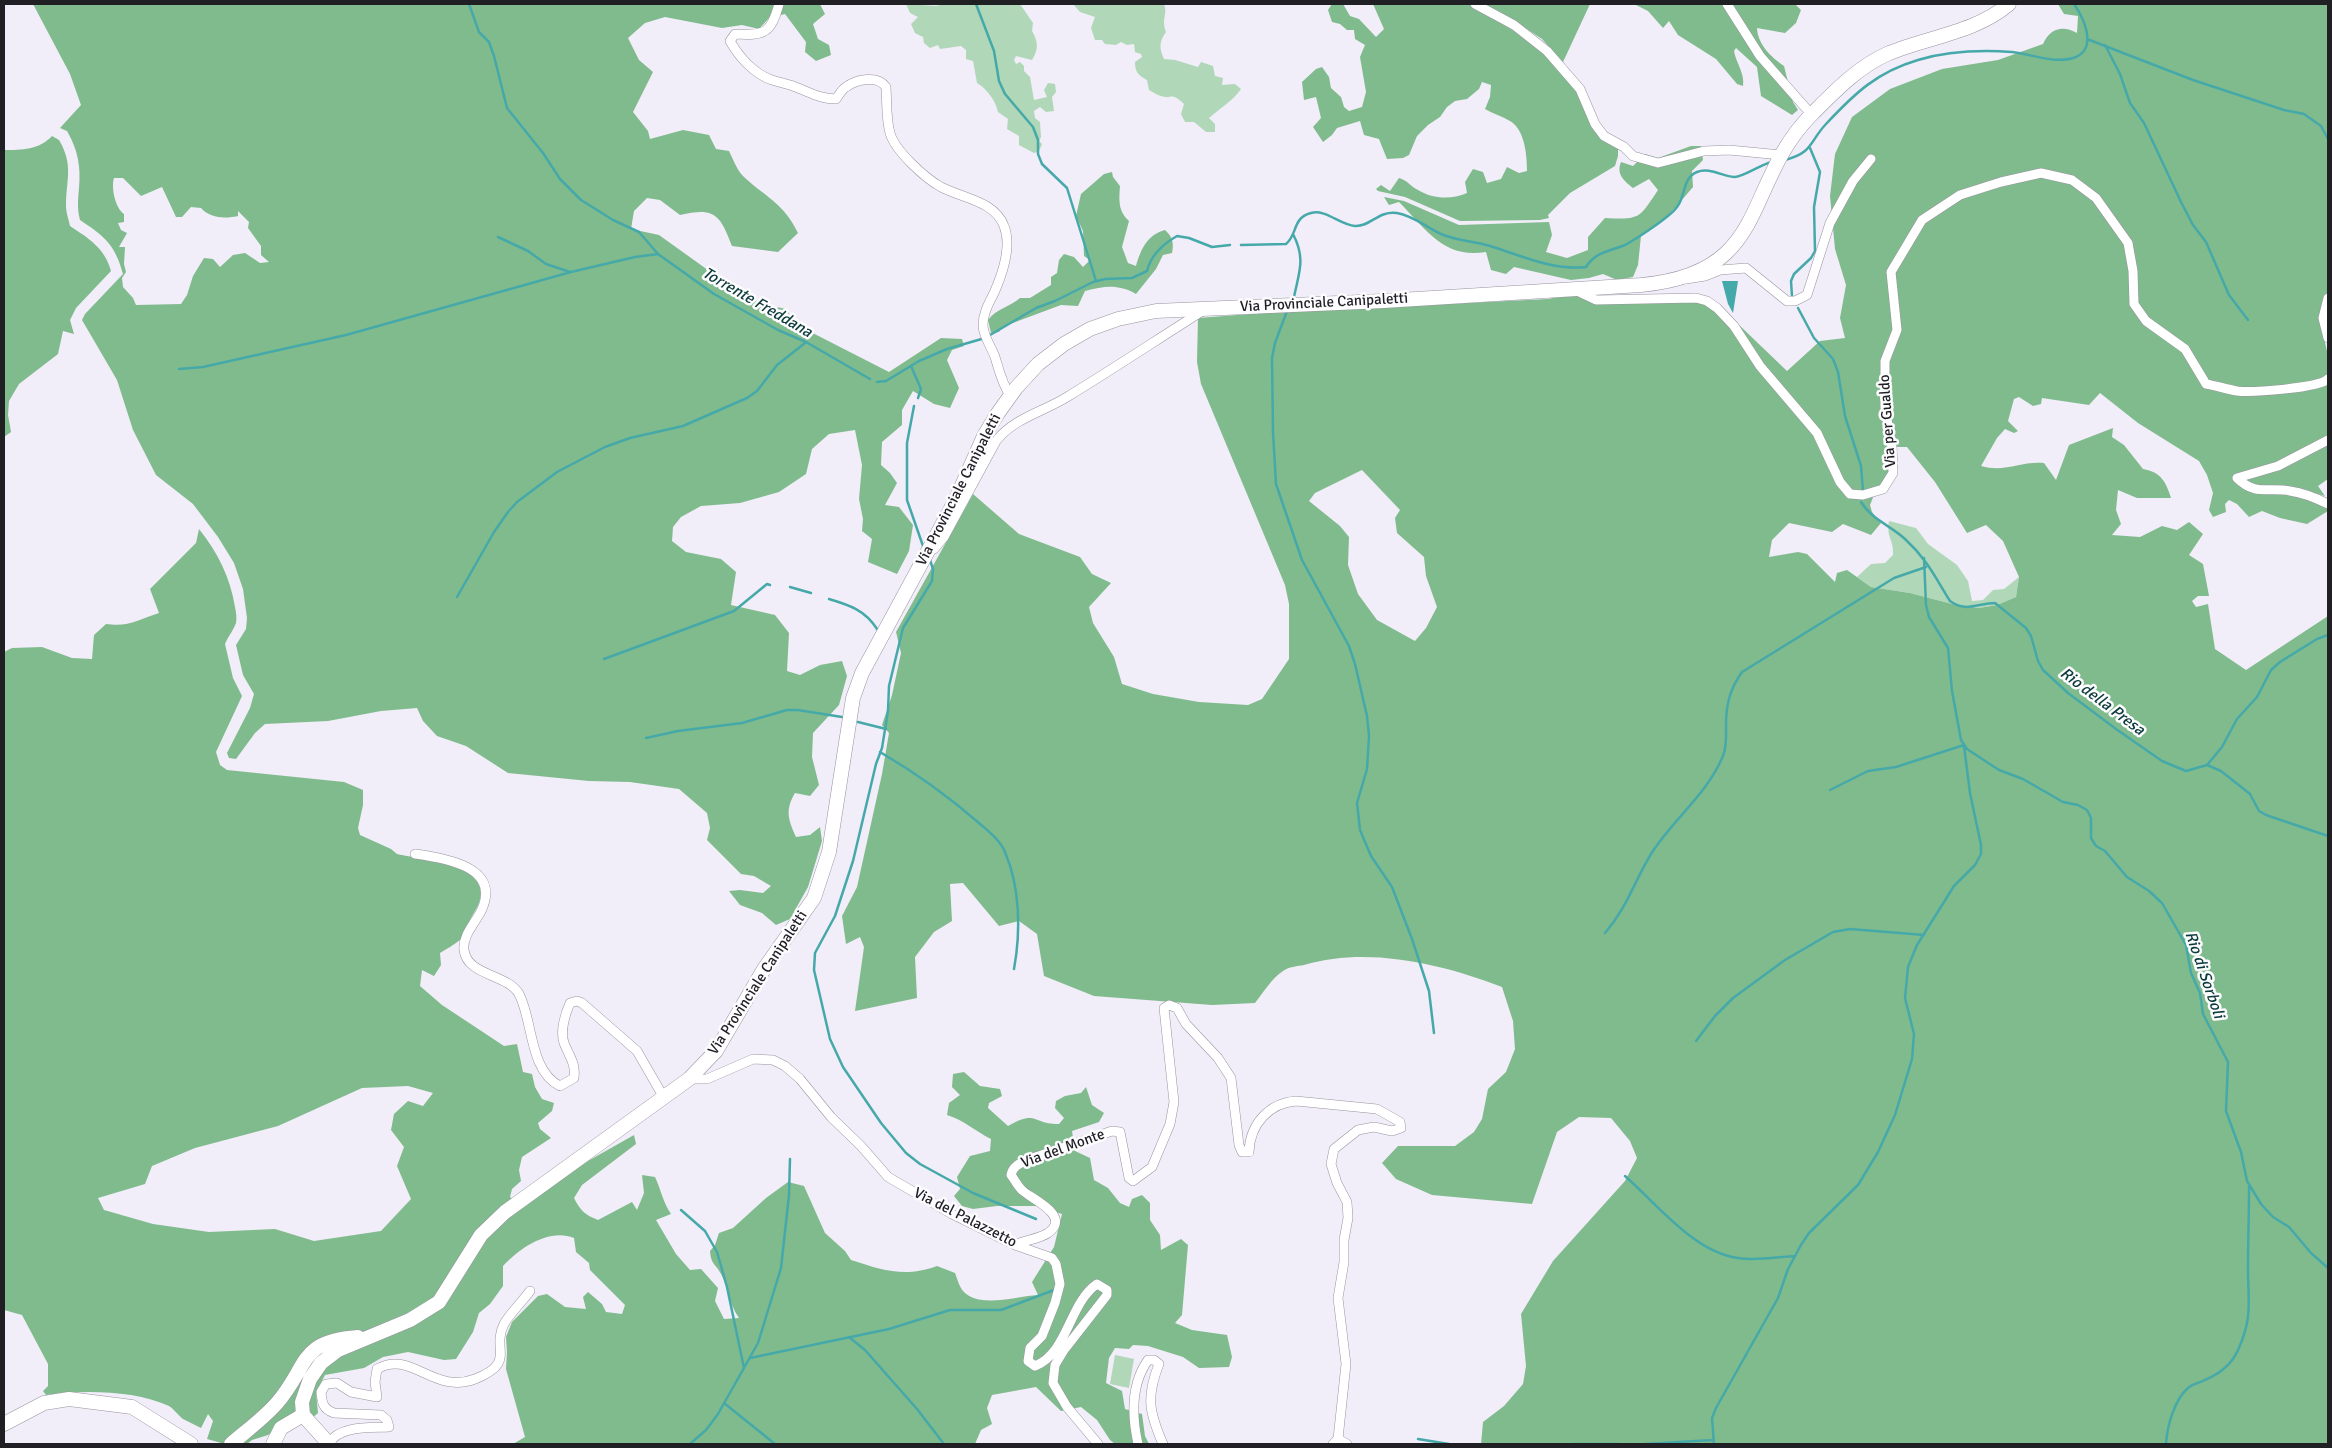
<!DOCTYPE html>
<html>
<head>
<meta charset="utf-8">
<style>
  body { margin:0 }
  #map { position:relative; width:2332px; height:1448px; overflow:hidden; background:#f1edf9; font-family:Signika,sans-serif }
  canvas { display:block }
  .frame { position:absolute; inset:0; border:5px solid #201f23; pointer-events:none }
</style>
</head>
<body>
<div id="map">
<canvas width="2332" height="1448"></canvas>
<div class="frame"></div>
</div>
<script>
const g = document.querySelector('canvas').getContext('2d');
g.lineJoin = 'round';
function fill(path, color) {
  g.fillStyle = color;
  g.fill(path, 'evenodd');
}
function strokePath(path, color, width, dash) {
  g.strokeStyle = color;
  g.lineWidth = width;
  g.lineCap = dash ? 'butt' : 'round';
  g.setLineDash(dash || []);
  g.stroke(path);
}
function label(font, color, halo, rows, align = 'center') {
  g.font = font + ' Signika,sans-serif';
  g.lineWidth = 5;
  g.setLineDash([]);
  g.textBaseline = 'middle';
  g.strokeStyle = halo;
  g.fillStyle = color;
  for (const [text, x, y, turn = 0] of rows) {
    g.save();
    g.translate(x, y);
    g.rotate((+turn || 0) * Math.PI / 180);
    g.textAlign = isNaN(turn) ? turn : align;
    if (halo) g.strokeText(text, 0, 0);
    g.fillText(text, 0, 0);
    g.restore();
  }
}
const green = new Path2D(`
  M906 4 936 6 944 4H1020L1033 23 1032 31C1038 41 1039 49 1032 60L1016 56 1014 60 1016 64 1020 62 1024 66V71L1030 77 1034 100 1047 97 1044 90 1048 83 1055 84 1056 92 1052 97 1054 111 1046 112 1040 107 1034 111 1035 118 1040 122 1041 137 1039 141 1042 144 1039 151 1034 153 1019 145V136L1007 129 1008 119 998 112C996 101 986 88 977 83L973 61 966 59V50L961 46 940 49 938 45 930 48 924 43 923 37 915 33 911 24 918 17 910 13Z
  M1073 4H1164C1168 15 1161 18 1166 32 1159 42 1159 48 1164 59L1175 60 1198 67 1201 62 1213 66 1215 76 1223 78 1222 85 1235 84 1241 89C1233 101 1220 108 1209 118L1215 124V132H1206L1194 122H1185L1181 114 1184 104C1170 91 1173 100 1161 96 1157 95 1153 92 1149 90L1147 80C1138 75 1135 72 1135 62L1142 57 1141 54 1135 52 1134 44 1127 45 1121 42 1116 45 1105 44 1102 40H1095L1091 28 1095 17 1080 12Z
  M1889 521 1916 528 1928 544 1957 565 1968 581 1972 601 1983 600 1993 590 2004 589 2019 577 2016 597 1997 605 1979 608 1956 605 1910 593 1871 587 1857 577 1871 564 1885 563 1893 555C1894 539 1886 538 1889 521Z
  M1115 1355 1134 1359 1129 1388 1110 1384Z`);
const forest = new Path2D(`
  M33 4H820L825 14 813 24 818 39 829 45 831 55 816 61 805 52 806 42 785 14 769 18 759 29 742 25 722 28 665 17 645 23 628 38 639 60 653 72 633 112 648 131 650 139 683 130 709 135 716 149 729 151C733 159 737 170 743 176 765 197 783 202 798 233L778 252 732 246C720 215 715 207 680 215L660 200 647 198 634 211 631 229 659 235 726 283 762 304 786 309 797 325 889 372 941 338 962 339 964 346 952 350 947 360 959 388 950 408 934 404 913 391 902 410V425L882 442 881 465 890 473 897 483 885 505 899 507 913 525 909 551 897 574 868 562 872 539 862 531 863 519 859 499 862 465 855 430 829 434 812 449 806 474 779 492 740 503 701 506 681 517 673 527 672 541 686 552 721 559 736 572 731 605 775 615 789 633 787 671 800 675 820 665 842 661 847 676 839 705 813 733 812 757 819 785 810 796 795 793C785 810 788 819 796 837L810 835 820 827 822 841 808 887 790 919 776 925 762 913 740 905 729 891 740 890 763 893 771 886 754 876 741 874 707 840 710 828 707 813 679 789 630 782 589 781 508 773 466 746 437 736 423 721 417 708 381 711 328 721 265 724 255 733 236 759 229 758 227 753 250 708 254 694 243 675 236 645 246 629 247 618 243 589 234 563 218 537 193 504 156 475 133 430 117 380 82 320 85 314 123 274C115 244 104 236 80 220 77 208 78 200 79 188 81 167 78 150 67 131L60 128 81 105 70 74ZM114 178H123L141 196 162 187 176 217H182L191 207 201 208C210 218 224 219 238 216V211L249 222 248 228 261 246V255L269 262 260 263 245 253 233 255 220 267 213 259 204 258 193 276 187 295 181 304 136 305 133 298 123 287 122 278 126 272 124 264 125 247H119L127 233 121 230 118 223 124 222V214C115 208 111 187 114 178Z
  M1332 4H1343L1350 16 1359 19 1376 37 1384 29 1373 4H1471L1533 43 1575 87 1585 108 1618 146V156L1615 166 1570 193 1548 215 1549 218 1540 220 1460 221 1405 197 1378 191 1376 189 1381 185 1390 191 1399 178C1407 180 1410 186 1418 190 1433 199 1451 200 1467 193L1465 182 1473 169 1483 172 1487 183 1501 179 1507 167 1519 173 1527 171C1527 155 1525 130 1510 121 1502 116 1493 114 1485 109L1490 97 1491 85 1482 82 1479 89 1467 99 1455 101 1447 107 1440 117 1428 125 1417 136 1409 155 1403 158 1387 159 1379 139 1364 135 1360 121 1337 128 1332 135 1323 142 1313 127 1321 118 1316 97 1304 100 1302 82 1316 69 1322 67 1329 77 1331 88 1341 97 1344 107 1349 111 1362 107 1366 92 1360 57 1365 45 1355 39 1354 30H1347L1340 24 1332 22 1328 10Z
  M1481 4H1590L1563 62 1542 39 1510 18Z
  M1634 4H1795L1801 10 1796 23 1785 33 1757 28C1758 45 1771 57 1784 66L1793 102 1798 110 1792 115 1761 96 1757 67 1736 48 1734 51C1736 63 1745 73 1743 86L1737 84 1716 59 1678 35 1669 21 1663 28 1648 11Z
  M2058 4H2328V294L2324 295 2319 318 2327 351V375C2317 384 2255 388 2239 387 2229 386 2219 382 2209 380L2188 346 2149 318 2138 303 2137 270 2099 195 2041 169 2000 179 1919 217 1887 271 1893 330 1881 361V409L1888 448 1889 472 1881 486 1863 491 1852 490 1843 480 1821 431 1763 364 1737 323 1787 371 1820 341 1845 338 1840 318 1846 285 1835 249 1830 196 1835 154 1852 117 1890 89 1942 69 1998 60 2043 44C2050 28 2063 25 2077 33L2078 16 2064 14Z
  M52 136 59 140C74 165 66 180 66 206 66 213 69 220 70 226 88 238 105 248 111 271L76 308 70 320 74 334 63 331 58 354 19 384 9 401 8 415 11 432 4 437V150C22 150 39 150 52 136Z
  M1691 146H1701L1703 160 1692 171 1693 187C1677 206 1663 223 1641 236L1638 265 1633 277 1617 280 1603 274 1589 278 1571 280 1514 267 1506 274 1491 270 1486 252C1443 259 1426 229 1399 202L1389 205 1384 197 1404 201 1459 225 1549 222 1552 235 1546 252 1567 258 1588 250V237L1605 218C1641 220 1639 218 1658 190L1649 179 1633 188C1624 181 1616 174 1621 162L1633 166 1645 154 1658 158Z
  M1112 172 1113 177 1120 186C1119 200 1118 211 1129 221L1122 247 1128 263 1136 266C1141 249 1147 235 1165 230 1173 237 1174 244 1172 253L1163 255 1156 269 1136 294C1118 284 1105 286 1085 291L1078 306 1061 305 1002 327 999 332 991 333 988 320C997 308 1010 307 1020 298H1030L1051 285V277L1057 273 1059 260 1064 254 1074 257 1083 267 1090 260 1084 256 1083 231 1076 216 1081 194 1104 174Z
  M2041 176 2071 183 2094 200 2126 244 2130 271 2131 305 2183 351 2205 386 2238 394 2328 382V437L2277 464 2253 471 2240 485C2260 497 2264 492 2286 494 2301 495 2315 502 2328 508V511L2307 524 2280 518 2262 511 2249 517 2237 504 2229 500 2225 504 2226 512 2213 517 2209 510 2213 493 2207 475 2199 461 2138 423 2100 393 2089 405 2042 398 2041 404 2033 406 2019 397 2014 399 2008 421 2018 431 2014 433 2005 429 1997 438 1981 466C2005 473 2020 461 2044 463L2056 480 2069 445 2113 428 2112 437 2124 445 2143 469C2161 472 2166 482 2171 498H2137L2118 490 2116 510 2121 524 2112 535 2140 537 2162 526 2177 530 2189 522 2203 534 2189 555 2203 564 2209 596H2198L2192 601 2196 607 2208 604 2215 649 2246 670 2328 616V1444H1481L1483 1422 1504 1406 1523 1384 1526 1366 1521 1314 1553 1261 1625 1181 1637 1158 1630 1141 1611 1118 1579 1117 1557 1132 1532 1204 1432 1195 1396 1179 1382 1163 1398 1146H1455L1474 1132 1482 1119 1488 1089 1506 1072 1515 1049 1513 1021 1502 987C1442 964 1368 946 1304 965 1298 966 1288 967 1283 971 1272 978 1263 993 1255 1003L1212 1005 1094 996 1044 976 1037 934 1019 921 999 926 963 883 950 884 952 921 934 932 915 957 917 998 855 1011 864 947 860 937 846 944 842 916 857 887 882 774 889 733 882 725 892 695 901 653 896 632 973 494 1019 534 1080 557 1092 574 1111 583 1089 607 1093 623 1114 657 1122 684 1153 694 1199 702 1248 705 1262 699 1289 659V604L1285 585 1201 384 1197 362 1198 318 1264 313 1548 299 1578 293 1596 303 1695 301 1706 304 1732 327 1815 434 1849 497 1874 495 1870 505 1872 512 1881 523 1871 535 1843 524 1832 532 1789 523 1772 540 1769 557 1798 552 1807 554 1835 582 1837 573 1847 570 1871 587 1910 593 1956 605 1979 608 1997 605 2016 597 2019 577 2003 541 1986 525 1967 533 1935 482 1907 447H1895L1888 408 1887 362 1900 331 1894 273 1924 222 1961 198ZM1362 470 1400 510 1395 518 1397 533 1424 557 1426 576 1437 607 1426 628 1415 641 1377 620 1358 594 1348 565 1349 537 1340 526 1309 501 1315 493Z
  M2328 442V479L2318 486 2325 496 2289 486H2257L2245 482V478Z
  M199 529C218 553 230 577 235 607 236 612 237 618 236 623 234 629 228 637 225 644L233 678 242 696 216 752 220 765 227 770 344 782 363 790V805L358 828 360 835 391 849 397 854C427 861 508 865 472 916 468 923 464 936 460 940 454 945 446 949 440 953L441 965 434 976 422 970 420 986 442 1005 504 1046 517 1044 523 1072 532 1074 535 1087 542 1099 554 1103 552 1111 538 1123 540 1129 551 1138 522 1157 519 1170 521 1181 512 1189 510 1197 514 1200 435 1298 407 1315 370 1331 338 1334 273 1400 225 1444 207 1439 213 1421 208 1414 201 1428C195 1425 189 1422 183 1419 178 1415 174 1409 169 1406 134 1390 82 1390 46 1395L43 1391 48 1386V1364L22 1315 4 1310V652L12 648 42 647 72 658 92 659 94 635 106 624C130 627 137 620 159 613L150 589 196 543ZM408 1086 433 1093 423 1106 408 1101 394 1114 391 1130 404 1147 397 1166 411 1199 381 1231 314 1241 275 1229 209 1232 153 1224 104 1210 98 1198 145 1184 152 1166 195 1148 278 1126 362 1088Z
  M964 1072 980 1086 1000 1089 1002 1096 989 1103 988 1108 1008 1126C1037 1109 1032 1124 1059 1124L1064 1118 1055 1108 1056 1101 1065 1096 1081 1093 1086 1087 1092 1105 1104 1113 1099 1122 1072 1131 1075 1151 1090 1158 1094 1180 1108 1188 1120 1203 1129 1207 1132 1199 1142 1195 1150 1203V1220L1160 1235 1161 1250 1181 1239 1188 1245 1182 1315 1175 1323 1192 1330 1227 1335 1232 1357 1229 1367 1199 1368 1183 1357 1148 1346 1133 1345 1129 1349 1115 1348 1109 1358 1106 1383 1122 1391 1125 1409 1142 1414 1145 1436 1149 1444H1115L1110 1440 1097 1420 1081 1407 1061 1411 1036 1387 992 1395 987 1408 992 1424 981 1430 975 1444H513L525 1437 506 1369 507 1352 506 1337 512 1322 538 1296 547 1294 565 1307 586 1309 583 1297 588 1292 602 1304 606 1312 622 1314 625 1305 590 1270 589 1263 576 1252 574 1238C549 1228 520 1248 503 1266V1286L490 1304 479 1313 473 1332 456 1359 444 1360 408 1352 383 1357 364 1368 325 1375 316 1392 318 1413 311 1419 306 1403 313 1380 340 1353 411 1324 466 1264 507 1214 524 1207 581 1165 634 1135 636 1144 582 1185 574 1198C580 1210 585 1215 598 1220L632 1202 637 1210 644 1193 642 1175 655 1177C661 1190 663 1202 671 1214L656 1220 676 1254 690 1270 701 1269 718 1288 715 1301 724 1319 739 1318C729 1304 729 1289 721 1274 716 1264 711 1265 710 1251L715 1245 719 1233 733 1228 766 1198 788 1182 804 1186 825 1233 845 1251 851 1260C882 1270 905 1278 937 1266L955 1273C957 1278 959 1286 963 1291 979 1309 1017 1296 1038 1295L1032 1282 1054 1247 1062 1214 1036 1206H997L973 1209 962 1206 954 1196 960 1189 957 1177 970 1156 990 1151 991 1139C975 1131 964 1120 947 1115L949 1103 960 1095 952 1087 953 1074Z
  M339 1342 317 1359 299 1415 268 1435 252 1440 247 1444H237L310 1359Z`);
const water = new Path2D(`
  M1722 281H1738L1733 313 1728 304Z`);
const stream = new Path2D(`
  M469 4 479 32 489 42 494 56 507 108 543 153 560 179 581 200 613 220 639 232 658 254 714 294 778 330 806 342 870 379
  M976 4 994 51 999 81 1005 94 1033 127 1038 140V154L1042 164 1067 188 1096 281
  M2087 39 2193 80 2284 110 2304 114 2321 126 2328 139
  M2105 45 2120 74 2130 103 2144 123 2181 202 2193 225 2206 242 2229 295 2248 320
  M1785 160C1814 152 1809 142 1826 124 1855 93 1877 72 1918 60 1948 51 1982 50 2012 52 2032 54 2056 65 2076 57 2098 47 2083 17 2074 4
  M1293 234C1306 259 1299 272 1294 297
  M498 237 528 251 546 264 570 272
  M1241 245 1286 244C1298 234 1292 218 1311 213 1326 209 1340 225 1355 226 1370 227 1379 210 1397 213 1414 216 1426 227 1441 234 1457 241 1474 241 1490 246 1520 255 1553 271 1586 267 1595 252 1610 251 1625 245 1636 239 1670 217 1677 207 1686 196 1682 178 1697 172 1709 167 1722 176 1734 177 1742 178 1761 164 1772 162
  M1792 296 1791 281 1794 274 1811 258 1815 251 1814 207 1820 172 1810 148
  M1798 308 1814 338 1833 359 1838 372 1845 416 1861 466 1863 491
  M1287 311 1275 343 1272 358 1273 432 1276 484 1302 560 1349 646 1355 664 1367 716 1369 736 1367 769 1357 803 1360 830 1371 856 1392 887 1412 939 1429 991 1434 1033
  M911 366 921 389 918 398
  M179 369 203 367 346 335 571 272 635 257 658 254
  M877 382 886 381 919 361 947 349 985 338 1036 308 1055 301 1093 282 1105 279 1132 278 1147 271C1151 255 1163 244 1177 236L1189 238 1212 247 1230 245
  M914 406 907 443V500L923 546
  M1861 502C1872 520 1890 525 1905 539 1927 559 1935 577 1950 601 1966 613 1978 603 1995 603L2026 628 2031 636 2038 661 2043 670 2068 693 2116 729 2162 761 2186 771 2207 765 2221 771 2250 794 2259 811 2266 815 2328 836
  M1924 558 1926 605 1929 617 1948 648 1952 691 1961 740 1967 749 1999 770 2023 779 2063 802 2078 805 2087 810 2091 818V838L2096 846 2105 851 2127 877 2149 891 2162 903 2186 945 2191 973 2200 993 2203 1014 2228 1062 2226 1111 2241 1152 2247 1181 2261 1204 2273 1217 2289 1227 2311 1253 2328 1268
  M930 560 933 569 932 581 903 628 889 686 888 711 882 748 876 764 853 861 835 916 815 953 814 970 830 1039 843 1067 881 1123 906 1153 920 1164 973 1193 1036 1219
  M790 587 811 593
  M457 597 494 532 508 512 517 502 557 472 605 447 630 438 683 426 747 398 757 391 777 365 805 343
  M829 599C849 605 865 610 877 629
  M604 659 734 611 767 584 770 585
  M858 722 886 729
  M646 738 678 731 742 723 787 710H798L842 717
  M880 752C916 773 948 796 979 823 988 831 1000 840 1005 852 1020 887 1021 931 1014 969
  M2207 765 2222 747 2237 719 2257 697 2271 670 2280 662 2317 639 2328 635
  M1830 790 1868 771 1896 767 1964 745
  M1605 933C1628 906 1634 882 1651 854 1674 818 1706 796 1723 756 1727 746 1726 736 1726 725 1726 704 1730 689 1742 672L1894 578 1926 567
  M1696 1041 1715 1016 1733 998 1785 960 1833 932 1850 929 1924 935
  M1625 1176C1657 1204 1694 1252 1738 1258 1755 1261 1777 1257 1795 1256
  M681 1210 705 1231 717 1252 727 1287 744 1368
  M849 1337 865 1350 917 1409 944 1444
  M750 1358 889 1329 950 1310H1001L1054 1290
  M724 1403 775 1444
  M1418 1439 1449 1444
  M690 1444 706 1430 718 1414 758 1343 781 1268 789 1195 790 1159
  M1574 1444H1618
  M1645 1444 1713 1440
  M1714 1444 1712 1418 1716 1408 1778 1298 1788 1269 1801 1245 1809 1233 1858 1185 1878 1152 1895 1115 1912 1059 1914 1034 1905 998 1908 967 1917 945 1954 886 1975 865 1981 854V845L1970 793 1964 746
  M2166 1444C2167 1427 2174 1400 2188 1388 2192 1384 2199 1383 2205 1380 2219 1374 2232 1364 2238 1350 2253 1317 2248 1302 2248 1268 2248 1241 2249 1214 2249 1187`);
const street = new Path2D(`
  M779 4C771 33 765 36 735 34L730 41C739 57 754 74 772 80 781 83 790 84 798 88 811 93 821 99 836 99 839 95 842 89 846 87 857 79 878 75 886 87 887 102 886 119 890 133 895 151 925 178 941 187 962 198 995 201 1004 226 1012 246 1002 275 994 293 989 303 983 313 983 325 983 336 991 346 995 357 999 370 1002 384 1010 395
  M1475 4 1514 25 1547 51 1580 89 1595 124 1604 136 1624 147 1633 156 1658 163 1704 151 1729 150 1781 155
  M1727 4 1760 56 1811 114
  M1686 279 1705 276 1720 270 1746 268 1787 301H1795L1807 295 1830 223 1853 181 1871 159
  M1577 291 1596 300 1696 298 1707 301 1717 308 1734 326 1760 366 1817 433 1840 482 1850 494 1863 495 1883 489 1893 473 1892 447 1885 408V361L1897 330 1891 272 1922 220 1960 195 2001 182 2041 173 2072 180 2096 198 2128 243 2133 271 2134 304 2146 321 2185 349 2206 384C2216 386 2227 389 2237 391 2251 393 2319 388 2328 379
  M2328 298 2323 318 2328 338
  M2328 440 2278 466 2237 478C2255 496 2269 487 2290 491 2304 493 2316 498 2328 504
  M934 549 944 537 996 441C1014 418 1043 412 1067 397 1113 369 1158 339 1204 310
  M415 854C443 858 501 866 482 909 477 921 462 935 464 950 467 976 508 974 519 994 533 1020 529 1071 560 1086L574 1078C576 1063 569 1056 564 1043 560 1031 565 1014 570 1003L577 1001 582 1003 637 1051 663 1096
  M689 1079H707L753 1059 773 1060 785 1066 800 1079 831 1117 861 1146 888 1177 952 1214 1015 1245 1052 1258 1056 1264 1060 1284 1055 1303 1042 1336 1030 1348 1028 1361 1035 1366C1068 1353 1069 1303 1097 1284L1107 1290V1295L1064 1350 1055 1365 1053 1383 1067 1407 1098 1444
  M1015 1245C1025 1240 1039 1239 1048 1233 1072 1216 1032 1199 1023 1191 1018 1187 1015 1180 1011 1175 1013 1165 1021 1163 1030 1159L1112 1131 1120 1132 1129 1178 1133 1181 1152 1167 1170 1124 1174 1102 1164 1008 1169 1005 1177 1008 1186 1024 1218 1058 1231 1078 1239 1145 1242 1152H1249C1250 1124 1269 1103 1296 1101L1377 1109 1400 1122 1401 1128 1392 1131 1374 1127 1358 1130 1334 1149 1331 1164 1337 1183 1347 1202 1348 1218 1344 1240V1262L1338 1298 1346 1364 1338 1439
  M329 1444C338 1425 371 1428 389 1427L387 1420 381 1415 334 1413C323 1409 322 1403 321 1392L326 1384 337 1383 351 1392 377 1397 375 1382 377 1369C411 1349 433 1395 475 1379 517 1362 491 1350 504 1324 510 1313 522 1302 530 1291
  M1138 1444C1132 1417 1131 1384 1148 1360H1154L1159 1364C1146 1397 1149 1412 1163 1444
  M1333 1444 1338 1439 1347 1444`);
const secondary = new Path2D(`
  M4 1424 44 1403 69 1399 132 1407 191 1444
  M231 1444C246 1431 264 1418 277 1403 309 1366 298 1341 358 1337
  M273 1444 281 1428 303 1415
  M329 1444 303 1415 302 1402 310 1379 321 1363 338 1350 410 1320 439 1302 481 1235 505 1212 689 1079 716 1051 764 969 814 898 829 852 853 698 862 673 955 501 984 436 998 413 1016 388 1038 364 1064 344 1090 329 1118 319 1156 311 1384 301 1641 285C1773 273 1741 184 1813 113 1835 91 1858 67 1887 54 1927 37 1975 33 2009 4`);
const streetNames = [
  ["Via Provinciale Canipaletti",1324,303,-3],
  ["Via per Gualdo",1888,421,-94],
  ["Via Provinciale Canipaletti",959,490,-63],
  ["Via Provinciale Canipaletti",758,983,-57],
  ["Via del Monte",1063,1149,-20],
  ["Via del Palazzetto",965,1218,27]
];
const waterNames = [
  ["Torrente Freddana",757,303,30],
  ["Rio della Presa",2102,702,37],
  ["Rio di Sorboli",2204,975,71]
];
fill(green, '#b0d8b8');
fill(forest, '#80bb8d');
fill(water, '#46a9a9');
strokePath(stream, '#46a9a9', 2.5);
strokePath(street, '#98949f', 10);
strokePath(secondary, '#98949f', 15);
strokePath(street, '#fff', 9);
strokePath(secondary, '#fff', 14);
label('15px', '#201f23', '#fdfcfe', streetNames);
label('italic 16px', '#0c3b3b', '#fdfcfe', waterNames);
</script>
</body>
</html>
